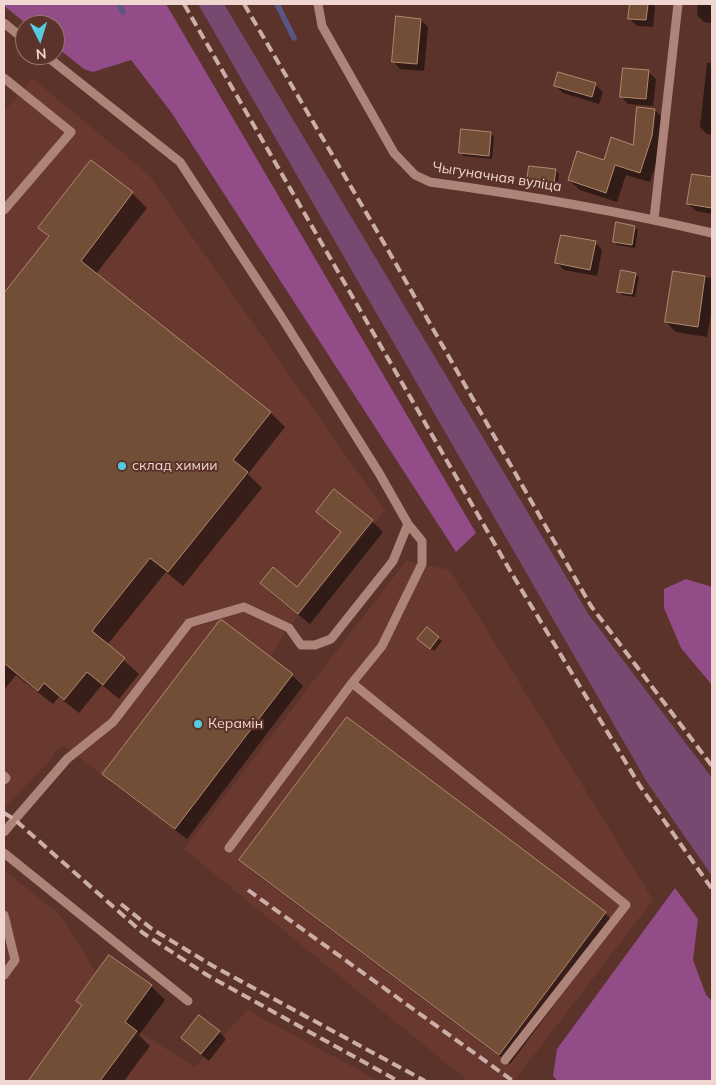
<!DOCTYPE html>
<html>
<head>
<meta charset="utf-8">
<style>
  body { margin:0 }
  #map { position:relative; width:716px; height:1085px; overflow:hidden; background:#5b332b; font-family:Mulish,sans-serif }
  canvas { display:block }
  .frame { position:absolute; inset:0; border:5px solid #f0d6d0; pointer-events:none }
  .north { position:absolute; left:15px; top:15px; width:50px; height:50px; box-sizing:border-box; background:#5b332b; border:1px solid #97746d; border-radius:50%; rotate:175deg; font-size:14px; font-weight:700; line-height:20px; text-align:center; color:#f0d6d0 }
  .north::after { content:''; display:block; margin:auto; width:18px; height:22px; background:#55cae0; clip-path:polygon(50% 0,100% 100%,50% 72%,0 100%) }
</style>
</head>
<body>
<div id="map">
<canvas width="716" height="1085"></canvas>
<div class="frame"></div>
<div class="north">N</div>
</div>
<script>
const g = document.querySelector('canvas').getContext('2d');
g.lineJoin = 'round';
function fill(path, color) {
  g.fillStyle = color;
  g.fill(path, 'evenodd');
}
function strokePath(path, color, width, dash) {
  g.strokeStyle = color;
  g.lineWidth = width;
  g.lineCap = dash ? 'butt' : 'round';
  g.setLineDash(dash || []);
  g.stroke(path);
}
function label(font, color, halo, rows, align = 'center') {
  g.font = font + ' Mulish,sans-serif';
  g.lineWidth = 4;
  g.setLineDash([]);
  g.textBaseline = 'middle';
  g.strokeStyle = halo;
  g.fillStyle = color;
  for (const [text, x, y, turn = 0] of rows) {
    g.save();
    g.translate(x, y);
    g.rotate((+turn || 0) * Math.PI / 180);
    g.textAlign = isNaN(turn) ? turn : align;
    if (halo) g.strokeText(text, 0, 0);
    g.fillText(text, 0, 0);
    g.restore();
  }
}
const built = new Path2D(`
  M32 78 148 174 385 511 288 628 270 657 293 674 173 831 65 746 56 750 52 758 4 808V112Z
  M406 561 450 570 653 900 514 1081H468L184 849Z
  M4 870 61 916 96 972 76 1001 82 1005 115 1013 134 1029 195 1067 247 1010 379 1081H4Z`);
const green = new Path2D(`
  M198 4H224L589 615 712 778V876L647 782Z`);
const forest = new Path2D(`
  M4 4H166L476 533 456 552 171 112 131 60 93 72 84 69 55 46V25H28L4 6Z
  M686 579 712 587V685L681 648 664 608V589Z
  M675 888 698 919 693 960 706 995 712 1001V1081H558L553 1076 557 1049Z`);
const shadow = new Path2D(`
  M631 4H653L655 6 653 27 637 26 629 18Z
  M698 4H712V23L704 22 697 15Z
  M421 20 428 27 424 71 400 69 393 61Z
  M707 63H712V135L707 134 700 127Z
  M648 72 656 79 653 106 628 104 621 96Z
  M595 85 603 92 599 104 563 93 556 86Z
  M655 110 665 121 662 147 650 182 626 175 617 202 580 190 569 180 634 146Z
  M462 131 491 133 494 137 492 159 464 156 460 153Z
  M91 162 132 193 147 208 96 274 271 413 285 427 248 474 262 488 183 586 166 572 107 645 139 674 119 699 102 685 79 713 59 697 53 704 16 675 4 690V295L49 237 40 228Z
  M555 170 559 174 557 187 532 184 529 181Z
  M693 175 712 178V214L696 211 688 204Z
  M617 224 635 227 638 230 635 248 617 245 614 241Z
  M595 242 602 250 597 276 564 270 557 263Z
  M674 272 712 278V308L707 337 676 332 666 322Z
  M635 274 639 277 635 297 622 295 618 291Z
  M318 512 372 521 383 532 310 624 272 594 261 583 298 589 342 533Z
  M427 629 442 641 434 651 422 642Z
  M292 675 303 686 187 839 115 785 104 774Z
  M347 719 605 913 615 924 510 1064 251 870 241 860Z
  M151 986 165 1000 139 1035 150 1046 124 1081H30L83 1006 78 1001Z
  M219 1032 226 1039 209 1061 190 1045Z`);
const stream = new Path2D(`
  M119 4 123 12
  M277 4 294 38`);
const building = new Path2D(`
  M630 4H648L646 20 628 19Z
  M396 16 421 19 417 64 392 62Z
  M623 68 649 70 646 99 620 97Z
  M558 72 596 83 592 97 554 86Z
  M637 107 655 109 652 136 640 173 615 165 606 193 568 180 577 151 604 160 611 137 633 145Z
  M461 129 491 132 489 156 459 153Z
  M91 160 133 192 81 261 271 412 233 460 248 472 168 572 150 558 92 631 125 658 103 685 87 672 64 700 44 683 38 691 4 663V293L49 236 38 228Z
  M529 166 556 169 554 184 527 181Z
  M692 174 712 177V208L687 204Z
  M616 222 635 226 632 245 613 242Z
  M561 235 596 241 590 270 555 263Z
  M621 270 636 273 632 294 617 292Z
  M673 271 705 276 698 327 665 322Z
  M334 489 373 520 298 614 260 583 273 567 297 587 341 532 316 512Z
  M222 620 293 674 175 829 102 774 219 621Z
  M427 627 439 637 430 649 417 639Z
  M347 717 606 912 499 1055 239 860Z
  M109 955 152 985 125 1022 137 1031 100 1081H28L82 1005 76 1001Z
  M199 1015 220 1031 201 1054 181 1038Z`);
const minor = new Path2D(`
  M318 4 322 26 394 153 415 175 430 182C525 195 619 211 712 233
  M4 23 25 40
  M45 55 180 162 282 318 379 473 408 524 422 541V564L382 646 352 683 229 848
  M4 78 71 132 4 210
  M654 219 678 4
  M352 683 626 905 505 1060
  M4 776 6 778 4 780
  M4 832 67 759 113 722 189 623 244 607 289 628 301 645H315L331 639 393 561 408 524
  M4 853 188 1001
  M4 915 15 960 4 975`);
const rail = new Path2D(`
  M184 4 512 574 640 786 712 889
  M244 4 388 250 591 606 712 766
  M4 813 14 819 143 933 207 975 398 1081
  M248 890 513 1081
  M121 904 152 929 213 966 425 1081`);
const markers = [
  [122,466,5,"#55cae0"],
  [198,724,5,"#55cae0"]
];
const streetNames = [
  ["Чыгуначная вуліца",497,177,9]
];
const poiNames = [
  ["склад химии",132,466],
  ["Керамін",208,724]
];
fill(built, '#69392f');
fill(green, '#774870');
fill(forest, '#924d89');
fill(shadow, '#0007');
strokePath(stream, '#595584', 5.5);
fill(building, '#734e37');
strokePath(building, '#b28971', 1);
strokePath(minor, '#ad837a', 9);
strokePath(rail, '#ccaea8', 4, [10, 5]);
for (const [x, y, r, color] of markers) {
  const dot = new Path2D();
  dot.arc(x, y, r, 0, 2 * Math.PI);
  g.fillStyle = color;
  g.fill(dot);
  strokePath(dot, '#5b332b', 2);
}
label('14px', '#f0d6d0', '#5b332b', streetNames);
label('14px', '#f0d6d0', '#5b332b', poiNames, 'left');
</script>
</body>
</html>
